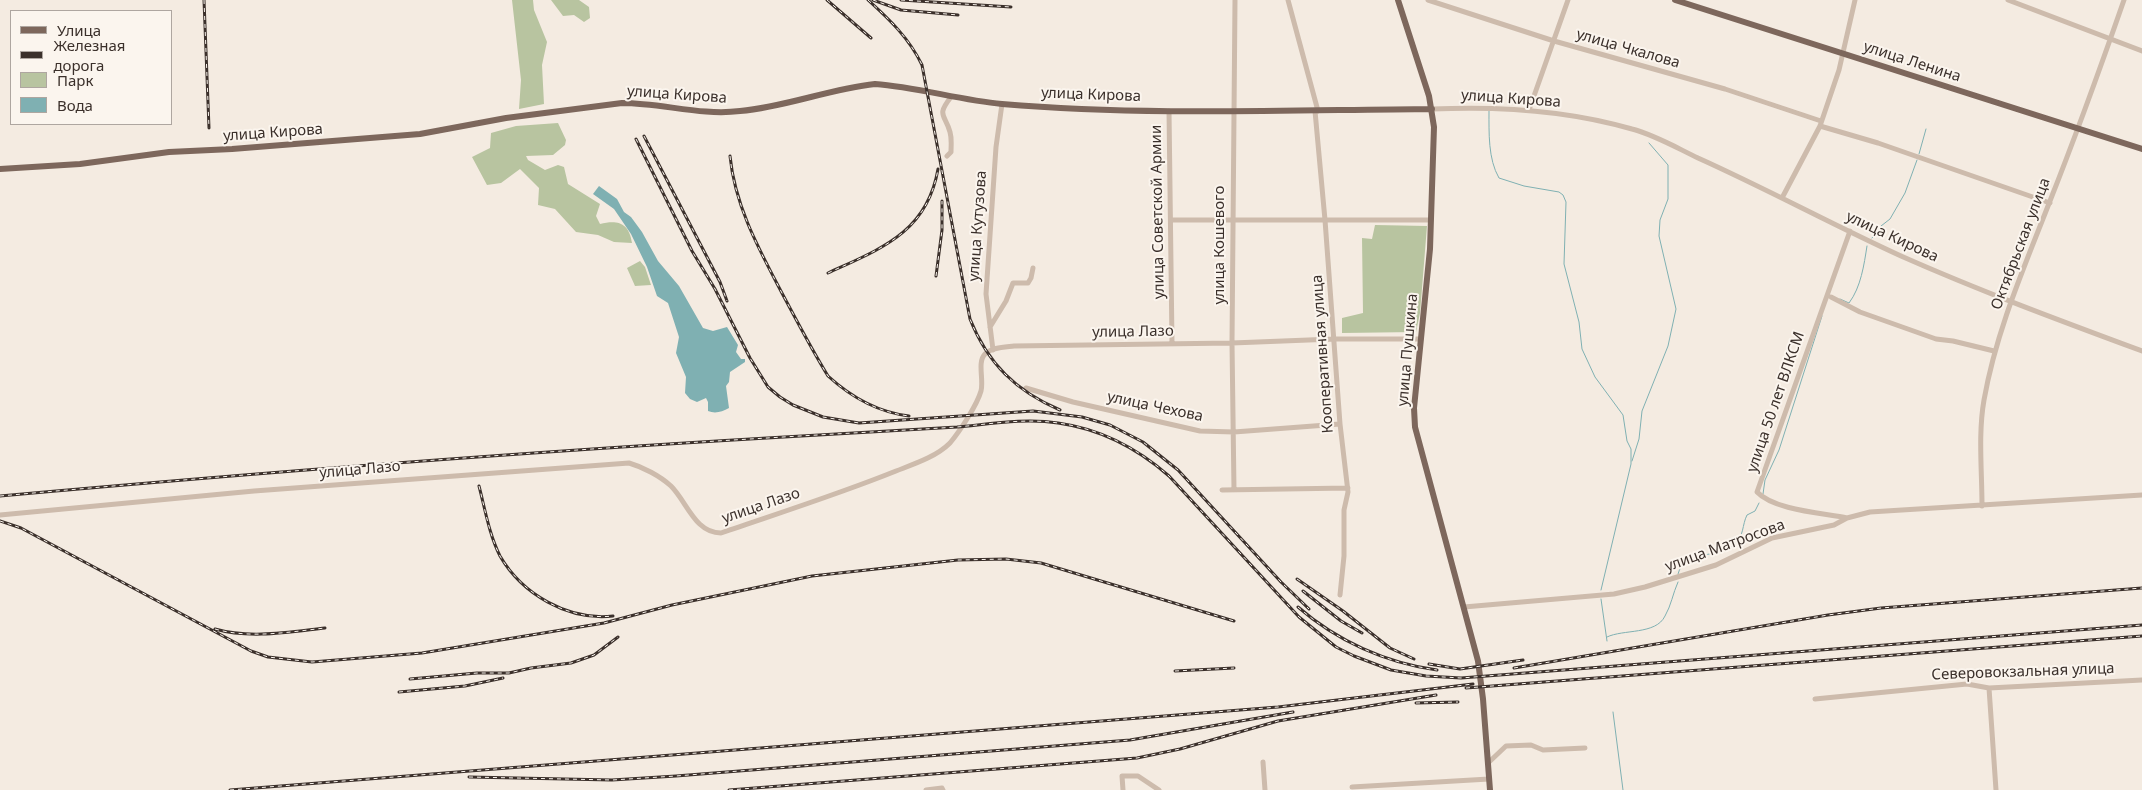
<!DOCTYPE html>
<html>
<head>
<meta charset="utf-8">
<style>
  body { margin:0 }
  #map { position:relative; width:2142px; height:790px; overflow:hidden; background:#f4ebe1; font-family:"Noto Sans",sans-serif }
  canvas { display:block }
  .legend { position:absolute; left:10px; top:10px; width:162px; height:115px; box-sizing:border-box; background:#fbf5ee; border:1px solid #aea6a0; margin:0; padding:6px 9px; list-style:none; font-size:15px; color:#3b302b }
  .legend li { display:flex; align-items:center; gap:10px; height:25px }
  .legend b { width:25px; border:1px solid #aea6a0 }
</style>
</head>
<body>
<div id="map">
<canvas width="2142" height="790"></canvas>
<ul class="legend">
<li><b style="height:6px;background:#7d675c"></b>Улица</li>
<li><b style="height:6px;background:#3b302b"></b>Железная дорога</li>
<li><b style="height:14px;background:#b8c4a0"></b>Парк</li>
<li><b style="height:14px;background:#7fb0b2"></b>Вода</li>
</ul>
</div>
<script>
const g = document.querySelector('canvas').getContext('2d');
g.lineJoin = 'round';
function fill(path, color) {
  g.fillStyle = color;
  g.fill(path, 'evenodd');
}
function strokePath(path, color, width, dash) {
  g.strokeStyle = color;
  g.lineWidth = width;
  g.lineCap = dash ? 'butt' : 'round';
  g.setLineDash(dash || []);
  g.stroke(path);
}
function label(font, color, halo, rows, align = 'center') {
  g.font = font + ' "Noto Sans",sans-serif';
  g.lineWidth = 4;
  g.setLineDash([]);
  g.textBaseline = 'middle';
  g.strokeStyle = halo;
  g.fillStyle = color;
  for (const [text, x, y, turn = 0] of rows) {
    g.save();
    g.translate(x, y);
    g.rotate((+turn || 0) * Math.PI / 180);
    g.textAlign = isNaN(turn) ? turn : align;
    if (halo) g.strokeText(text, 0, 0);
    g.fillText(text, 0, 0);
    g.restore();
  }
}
const green = new Path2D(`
  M512 0H533L534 10 547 42 542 65 544 104 519 109 521 80Z
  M551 0H579L589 7 590 18 584 22 574 15 563 16Z
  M558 123 566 140 565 145 553 155 526 156 528 160 545 170 558 165 564 167 568 184 600 204 596 216 600 224C617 220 629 222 632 243L614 242 598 235 576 232 555 209 538 205 539 188 520 169 501 183 487 185 472 157 490 148 491 133 516 126Z
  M1375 225 1427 226 1420 313 1416 332 1342 333V318L1363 313 1362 238 1372 239Z
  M640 261 645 267 651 285 635 286 627 268Z`);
const water = new Path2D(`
  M599 186 617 199 624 212 631 217 642 232 658 261 679 286 703 328 713 331 727 327 738 345 736 352 741 359H745V362L730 372 729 382 726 386 729 408C722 412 715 414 708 411V402L706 398 697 402 690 399 685 393 686 377 676 353 679 337 668 303 657 296 647 267 631 234 614 209 593 194Z`);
const stream = new Path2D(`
  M1477 91 1488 101
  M1489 111C1489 133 1488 159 1499 178L1524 186 1559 192 1563 195 1566 202 1564 264 1579 322 1582 349 1595 377 1623 415 1627 441 1631 449V464L1601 590
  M1919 154 1926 129
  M1872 238 1881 226 1890 219 1905 193 1917 160
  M1840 299 1849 303C1861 287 1864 265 1867 246
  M1632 461 1639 439 1642 411 1668 346 1676 309 1659 236 1660 220 1668 199V165L1649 143
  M1763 494 1765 480 1779 450 1822 316
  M1678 574C1684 549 1720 559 1735 544 1744 536 1742 525 1747 515L1755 511 1759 503
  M1601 599 1607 641
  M1607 637C1623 629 1656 635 1665 616 1671 606 1673 593 1678 582
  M1613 712 1623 790`);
const minor = new Path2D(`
  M1288 0 1318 111
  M1428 0 1554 41 1725 89 1821 121
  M2008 0 2142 51
  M1432 109C1499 106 1567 110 1632 129 1655 135 1677 148 1698 158 1767 189 1833 225 1901 256 1980 291 2061 321 2142 351
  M1529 110 1568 0
  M1169 111 1172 343
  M1315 111 1325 220 1340 424 1348 492 1344 510V556L1340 595
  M1820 126 1878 143 2050 203
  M947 156 951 152C951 145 952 139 950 132 945 114 936 116 951 97
  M1782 198 1820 126 1839 70 1855 0
  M1171 220H1431
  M1831 297 1860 312 1936 339 1953 341 1994 351
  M990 327 1006 301 1013 283H1028L1031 278 1033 268
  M993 350 986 294 996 147 1002 104
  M1026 388 1073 402 1200 431 1234 432 1340 424
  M1222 490 1348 488
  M1234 490 1232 343 1235 0
  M1982 506C1982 471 1978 434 1984 400 1996 332 2023 270 2048 206 2075 138 2100 69 2124 0
  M0 515 254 491 629 463C643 467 660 476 671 486 687 502 695 533 721 533 779 513 839 494 896 471 914 464 936 457 950 443 960 431 977 405 981 391 984 380 977 362 985 354 991 347 1006 347 1014 346L1232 343 1334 339H1421
  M1847 518C1822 513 1774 510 1757 492L1850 231
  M1464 607 1614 594 1645 587 1716 565 1772 538 1834 525 1847 518 1870 512 2142 495
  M1989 688 1996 790
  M1815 699 1967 684 1989 688 2142 680
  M1263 762 1265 790
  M1488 763 1506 746 1531 745 1543 750 1585 748
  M1352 787 1489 779
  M926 790 942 788 943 790
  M1123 790 1122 776H1138L1159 790`);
const major = new Path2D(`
  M1398 0 1429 96 1434 127 1430 249 1414 408 1415 427 1478 661 1483 699 1490 790
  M1675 0 2142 149
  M0 169 80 164 169 152 232 149 420 134 506 118 622 103C662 103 701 116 740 111 786 107 829 89 875 84 917 87 959 100 1002 104 1145 116 1289 110 1432 109`);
const rail = new Path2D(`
  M204 0 209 128
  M827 0 871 38
  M868 0C890 20 909 38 922 65L970 319C988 364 1016 391 1060 410
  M873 0 901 10 958 15
  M901 0 1011 7
  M644 136 720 282 727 301
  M636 139 692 251 715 289 750 358 768 387 780 397 793 405 823 417 859 423 1033 411 1082 417 1110 425 1143 442 1178 470 1281 582 1309 609
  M730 156C735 207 760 251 783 295 798 323 812 350 828 376 851 397 877 412 909 416
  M828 273C880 249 927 233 938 169
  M936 276 942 230V201
  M479 486C485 509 489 534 500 556 522 594 568 621 613 616
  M0 496C255 473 511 453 767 438 830 434 894 431 957 427 990 424 1025 418 1058 423 1101 429 1137 448 1169 476L1299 617 1336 647 1354 656 1391 670 1426 676 1461 678 2142 625
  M0 521 21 528 251 651 268 657 312 662 422 653 604 623 672 605 812 576 958 560 1006 559 1041 563 1234 621
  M1297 579 1343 611 1390 648 1414 659
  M1303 591 1341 621 1362 633
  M1298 607C1337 641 1386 663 1437 670
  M215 629C250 639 289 632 325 628
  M1429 664 1460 669 1523 660
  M1514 668 1828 615 1881 608 2142 588
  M1175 671 1234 668
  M410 679 477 673H509L531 668 571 663 594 655 618 637
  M1466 688 2142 636
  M399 692 465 686 503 678
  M1416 703 1458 702
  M469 777 612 780 676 776 1130 740 1293 712
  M230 790 1278 707 1473 684
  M729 790 1137 758 1180 749 1278 721 1436 695`);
const streetNames = [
  ["улица Чкалова",1628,49,16],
  ["улица Ленина",1912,62,18],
  ["улица Кирова",677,95,4],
  ["улица Кирова",1091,95,2],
  ["улица Кирова",1511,99,4],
  ["улица Кирова",273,133,-4],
  ["улица Советской Армии",1158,212,-91],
  ["улица Кутузова",978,226,-86],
  ["улица Кирова",1892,237,25],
  ["Октябрьская улица",2021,244,-69],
  ["улица Кошевого",1220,245,-90],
  ["улица Лазо",1133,332,-1],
  ["улица Пушкина",1408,350,-85],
  ["Кооперативная улица",1323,354,-94],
  ["улица 50 лет ВЛКСМ",1776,402,-71],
  ["улица Чехова",1155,407,12],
  ["улица Лазо",360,470,-5],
  ["улица Лазо",761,506,-19],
  ["улица Матросова",1725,546,-20],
  ["Северовокзальная улица",2023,672,-2]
];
fill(green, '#b8c4a0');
fill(water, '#7fb0b2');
strokePath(stream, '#7fb0b2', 1);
strokePath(minor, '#cdbbac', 5);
strokePath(major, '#7d675c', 6);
strokePath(rail, '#3b302b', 3);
strokePath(rail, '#fbf5ee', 1, [4]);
label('15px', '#3b302b', '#fbf5ee', streetNames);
</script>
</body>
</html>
